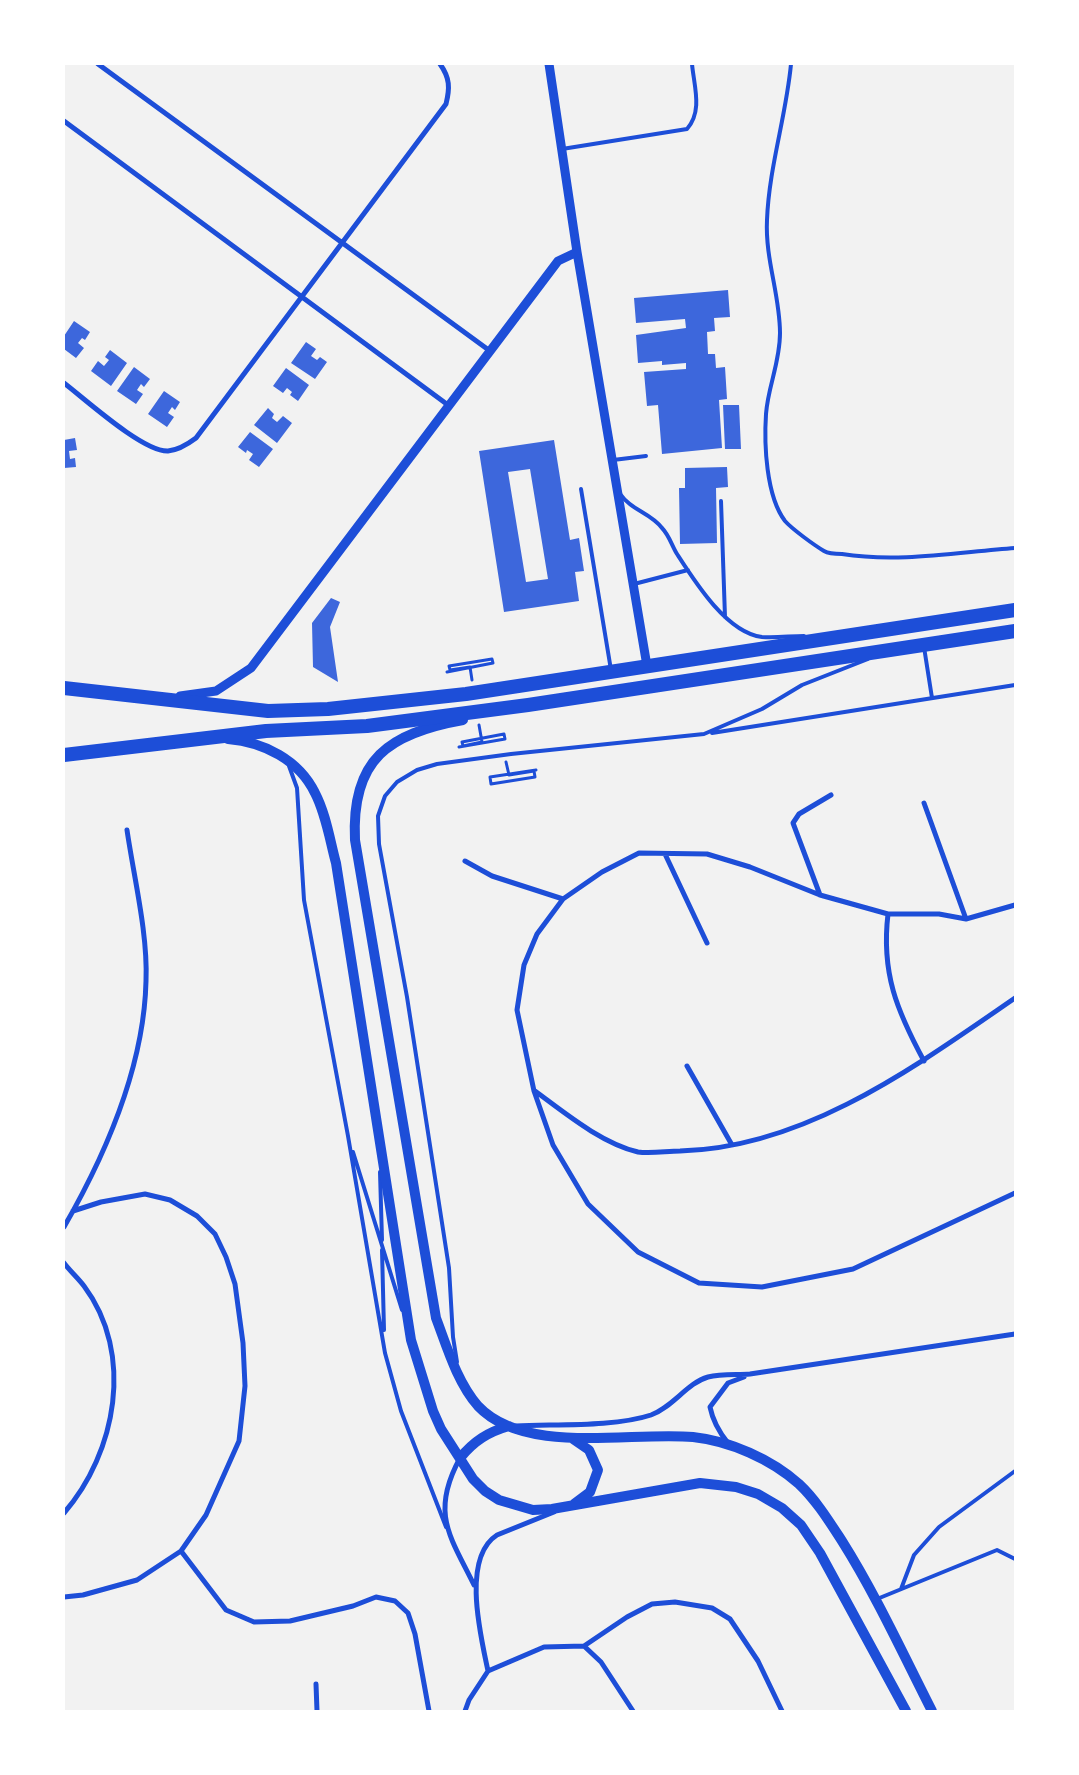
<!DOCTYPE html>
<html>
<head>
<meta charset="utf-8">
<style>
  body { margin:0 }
  #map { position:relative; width:1079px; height:1775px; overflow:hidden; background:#f2f2f2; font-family:"Golos Text",sans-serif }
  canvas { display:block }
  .frame { position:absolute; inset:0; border:65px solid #fff; pointer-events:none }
</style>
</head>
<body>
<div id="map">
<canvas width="1079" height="1775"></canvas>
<div class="frame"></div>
</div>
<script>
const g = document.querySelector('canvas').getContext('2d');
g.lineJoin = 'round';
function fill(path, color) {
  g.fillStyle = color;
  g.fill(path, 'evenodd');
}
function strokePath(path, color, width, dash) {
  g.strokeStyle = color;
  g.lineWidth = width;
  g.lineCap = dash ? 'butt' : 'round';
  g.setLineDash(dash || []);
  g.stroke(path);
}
const building = new Path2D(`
  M728 290 730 317 714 318 715 331 707 332 708 354H715L716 368 725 367 727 399 719 400 722 448 662 454 658 405 647 406 644 372 686 369V363L662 365V361L638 363 636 335 686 328 685 319 636 323 634 298Z
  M74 321 90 332 85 340 82 338 78 343 84 348 76 358 64 349V336Z
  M306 342 316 349 311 356 317 360 320 357 327 362 315 379 291 363Z
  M110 350 127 363 111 386 91 371 98 361 104 366 109 360 105 357Z
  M134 367 150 379 144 387 141 384 137 390 143 394 136 404 117 391Z
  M286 368 309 385 298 401 290 395 292 392 287 388 283 393 273 386Z
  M164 391 180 402 175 410 172 407 168 413 174 417 167 427 148 414Z
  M723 405H739L741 449H725Z
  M268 408 274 414 272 418 277 422 283 416 292 423 277 443 254 425Z
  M250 432 273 449 259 467 249 460 253 454 247 450 246 453 238 447Z
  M75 438 77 450 69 451 70 459 75 458 76 467 64 468V440Z
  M554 440 570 540 579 538 584 571 575 572 579 601 504 612 479 451ZM530 469 548 579 526 582 508 472Z
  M727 467 728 487 716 488 717 543 680 544 679 488H685V468Z
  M331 598 340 602 330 627 338 682 313 667 312 623Z`);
const path = new Path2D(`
  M447 672 493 663 492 659 449 666 450 670 470 667 472 680
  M459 747 505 739 504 734 462 742 463 746 482 742 479 725
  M506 762 509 775 534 771 535 777 491 784 490 777 536 770`);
const service = new Path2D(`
  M791 64C786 117 769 167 767 220 765 259 780 295 780 333 780 363 768 386 766 414 764 444 766 496 785 521 792 529 814 545 824 551 829 554 836 554 842 554 899 563 958 552 1015 548
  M562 149 687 129C703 111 694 86 692 64
  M613 460 646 456
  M581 489 611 670
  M621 495C631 510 651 513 662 528 669 535 672 546 677 554 695 582 727 633 762 637 776 638 791 636 804 636
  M721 501 725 617
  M634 584 688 570
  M924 647 932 698
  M712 733 1015 685
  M289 766 297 788 304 900 348 1136 385 1353 401 1411 446 1527
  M353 1152 402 1310
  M380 1172 382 1240
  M382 1250 384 1330
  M457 1362 453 1337 449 1268 407 997 379 844 378 816 385 796 397 782 417 770 437 764 511 754 704 734 762 709 802 685 868 659
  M901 1589 914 1555 939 1527 1015 1471
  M877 1599 997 1550 1015 1559`);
const minor = new Path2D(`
  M98 64 490 351
  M64 121 448 405
  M64 383C85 399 143 452 168 451 179 450 188 444 196 438L446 104C450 88 450 78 440 64
  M924 803 966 919
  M665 854 707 943
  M465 861 492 876 563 899
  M820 895 793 823 799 814 831 795
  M1015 905 966 919 939 914H888L820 895 750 867 707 854 639 853 602 872 563 899 537 934 524 965 517 1010 534 1091 553 1145 588 1204 638 1252 699 1283 762 1287 853 1269 1015 1193
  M888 914C881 973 897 1011 924 1061
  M687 1066 732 1145
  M535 1091C565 1113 601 1143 638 1152 651 1154 667 1151 680 1151 805 1148 916 1066 1015 998
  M64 1227C106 1154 144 1068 146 981 148 934 134 878 127 830
  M64 1263C70 1271 78 1278 84 1286 135 1354 116 1453 64 1513
  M516 1426C555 1424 615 1427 651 1415 673 1407 687 1383 708 1377 721 1374 737 1375 750 1374L1015 1334
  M728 1443C719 1432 713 1422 710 1407L728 1383 744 1377
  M460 1458C430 1513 450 1536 474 1585
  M181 1551 226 1610 254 1622 290 1621 353 1606 376 1597 395 1601 408 1613 415 1634 429 1711
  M64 1597 83 1595 137 1580 181 1551 206 1515 239 1441 245 1386 243 1343 235 1284 226 1257 215 1234 197 1216 170 1200 145 1194 101 1202 73 1211
  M584 1646 627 1617 652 1604 675 1602 712 1608 730 1619 758 1661 782 1711
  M488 1671 544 1647 584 1646 601 1662 633 1711
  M316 1684 317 1711
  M465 1711 469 1700 488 1671C481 1637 461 1558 497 1535L554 1512`);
const tertiary = new Path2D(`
  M549 64 577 252 647 666
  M180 696 216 691 251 668 558 261 577 252`);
const secondary = new Path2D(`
  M463 720C389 733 351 759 355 840L436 1318C447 1347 457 1382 478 1406 525 1456 632 1431 693 1437 730 1441 771 1459 799 1484 816 1500 829 1521 842 1541 876 1595 903 1654 932 1711
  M228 739C264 742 299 760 315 793 326 814 330 841 336 863L411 1340 433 1411 441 1429 473 1479 485 1491 499 1500 533 1510 552 1509 700 1483 736 1487 758 1494 782 1508 801 1525 820 1553 906 1711
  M573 1439 589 1450 598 1470 590 1492 574 1504
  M460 1458C474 1441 488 1432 509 1426`);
const trunk = new Path2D(`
  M64 688 268 711 328 709 466 694 1015 610
  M64 755 266 731 367 726 528 705 1015 631`);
fill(building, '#3d67dc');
strokePath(path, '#1d4ed8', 3);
strokePath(service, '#1d4ed8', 4);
strokePath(minor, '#1d4ed8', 5);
strokePath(tertiary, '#1d4ed8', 9);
strokePath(secondary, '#1d4ed8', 10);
strokePath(trunk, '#1d4ed8', 14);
</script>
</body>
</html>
